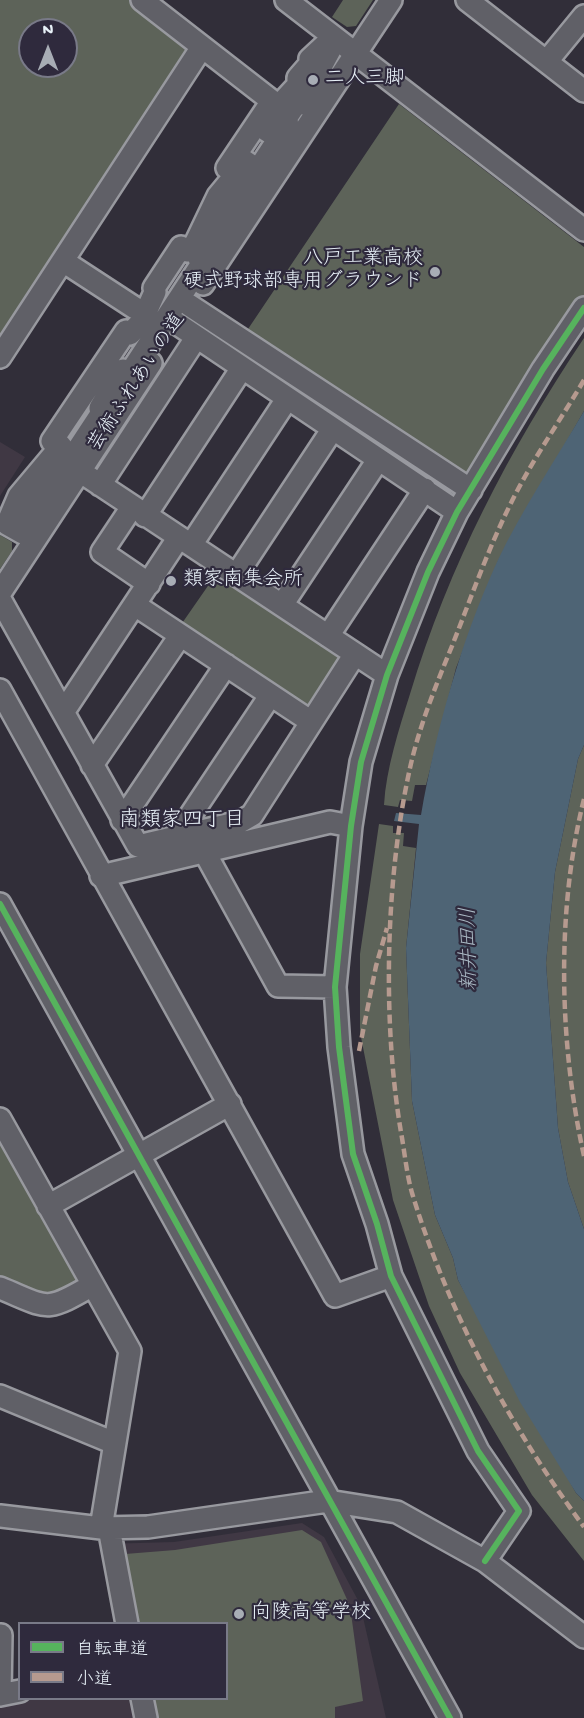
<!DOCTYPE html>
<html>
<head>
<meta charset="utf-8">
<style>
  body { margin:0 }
  #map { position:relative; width:584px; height:1718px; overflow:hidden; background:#312e39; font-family:"Gochi Hand","Klee One",sans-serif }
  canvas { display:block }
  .legend { position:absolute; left:18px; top:1622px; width:210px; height:78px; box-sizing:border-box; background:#2f2a3d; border:2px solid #797a88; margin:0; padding:8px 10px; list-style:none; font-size:18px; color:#e8f1f8 }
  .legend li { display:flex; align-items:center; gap:12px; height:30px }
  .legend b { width:30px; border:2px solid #797a88 }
  .north { position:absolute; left:18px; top:18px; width:60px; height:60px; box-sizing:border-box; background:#2f2a3d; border:2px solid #797a88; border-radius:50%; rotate:0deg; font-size:16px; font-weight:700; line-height:24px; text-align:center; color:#e8f1f8 }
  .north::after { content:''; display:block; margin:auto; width:21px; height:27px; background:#a8adb5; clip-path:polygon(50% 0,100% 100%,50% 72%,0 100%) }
</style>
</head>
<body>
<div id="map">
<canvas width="584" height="1718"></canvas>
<ul class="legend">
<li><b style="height:8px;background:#56b35d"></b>自転車道</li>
<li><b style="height:8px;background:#b69a8f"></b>小道</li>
</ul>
<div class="north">N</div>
</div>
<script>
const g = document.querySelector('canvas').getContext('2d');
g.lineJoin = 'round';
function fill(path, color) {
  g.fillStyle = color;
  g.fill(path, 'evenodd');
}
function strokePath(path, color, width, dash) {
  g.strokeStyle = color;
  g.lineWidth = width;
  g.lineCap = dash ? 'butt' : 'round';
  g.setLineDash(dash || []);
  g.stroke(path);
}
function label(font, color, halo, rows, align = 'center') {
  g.font = font + ' "Gochi Hand","Klee One",sans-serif';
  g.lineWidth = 4.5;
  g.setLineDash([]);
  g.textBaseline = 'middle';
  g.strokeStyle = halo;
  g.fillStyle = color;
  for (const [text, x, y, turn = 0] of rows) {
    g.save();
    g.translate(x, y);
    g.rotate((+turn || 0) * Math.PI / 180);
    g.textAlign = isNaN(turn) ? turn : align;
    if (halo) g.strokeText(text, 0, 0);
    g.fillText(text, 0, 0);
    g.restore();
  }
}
const built = new Path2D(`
  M0 442 25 457 0 496Z
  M302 1523 324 1537 360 1604 386 1718H0V1703L20 1698H226V1624L102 1544 174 1542Z`);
const green = new Path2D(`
  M0 0H133L192 46 0 343ZM30 30H66V66H30Z
  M343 0H373L356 26 347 27 332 17Z
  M399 104 584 247V297L472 476 463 477 246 332Z
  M584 338V411L498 561 456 668 426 785H415L412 801 400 800 398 807 384 805C386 769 399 729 410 694 449 565 509 450 584 338Z
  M0 535 12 542V551L0 569Z
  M219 570 349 655 310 716 178 629Z
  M584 745V1229L568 1182 558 1128 546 963 555 872 578 759Z
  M379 824 393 826V833H404L403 846 416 848 406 948 412 1101 435 1215 453 1258 458 1280 576 1493 584 1501V1561L532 1495 460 1373 429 1306 393 1200 360 1032V954Z
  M0 1139 80 1278 79 1285 54 1299 0 1281Z
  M302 1530 321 1542 350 1606 363 1701 335 1707V1718H154L150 1699 226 1698V1624L135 1623 122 1559 125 1554 175 1550Z`);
const water = new Path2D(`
  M584 411V745L578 759 555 872 546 963 558 1128 568 1182 584 1229V1501L576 1493 520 1402 458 1280 453 1258 435 1215 412 1101 406 948 419 824 394 821 396 813 421 815C436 729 461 641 497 562 521 511 556 459 584 411Z`);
const minor = new Path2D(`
  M142 0 272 101 227 168
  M286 0 584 230
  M467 0 584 91
  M324 46 330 50 301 104 295 105 287 117 288 131 253 184 234 201 199 259 203 262 130 373 123 370 100 408 101 414 53 487H48L29 510 23 533 7 524 19 496 61 446 52 441 126 331 130 334 142 321 155 292 154 288 181 247 187 251 195 244 218 196 237 173 232 170 240 158 258 170 279 138 266 130 276 118 275 110 298 85V78L311 63 310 59Z
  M547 61 584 16
  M63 261 135 308
  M203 284 391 0
  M189 305 471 490
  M176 323 457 512
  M0 357 202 47
  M81 472 387 675
  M100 485 196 338
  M132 507 102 552 149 584
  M145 516 242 368
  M191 545 287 399
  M237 574 332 430
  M0 593 151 363
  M0 599 138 846 240 822 252 815 355 654
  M135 605 310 721
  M282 605 378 460
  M328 636 425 489
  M0 690 335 1296 391 1276
  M64 711 179 537
  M92 765 180 636
  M122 820 226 665
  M176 837 270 696
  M204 851 278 986 335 987
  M101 876 330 822 351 826
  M0 904 450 1718
  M0 1119 130 1351 101 1528
  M48 1206 230 1104
  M0 1288C49 1308 44 1313 91 1286
  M0 1396 114 1443
  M0 1516 101 1528 148 1527 328 1501 397 1512 485 1561 584 1637
  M109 1528 127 1624
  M485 1561 519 1511 478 1451 391 1276 377 1224 353 1154 339 1047 335 987 351 826 361 762 387 675 428 572 457 512 543 369 584 308
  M1 1635 0 1695 20 1691
  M142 1698 146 1718`);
const quiet = new Path2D(`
  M584 380C560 421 532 460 511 503 488 549 471 598 452 646 436 685 419 727 410 768 385 880 382 1026 402 1138 405 1156 407 1175 412 1193 449 1314 509 1425 584 1527
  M584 799C556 910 559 1044 584 1156
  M359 1051 376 966 387 928`);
const cycleway = new Path2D(`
  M0 904 450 1718
  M485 1561 519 1511 478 1451 391 1276 377 1224 353 1154 339 1047 335 987 351 826 361 762 387 675 428 572 457 512 543 369 584 308`);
const markers = [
  [313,80,6,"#a8adb5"],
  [435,272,6,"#a8adb5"],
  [171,581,6,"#a8adb5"],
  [239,1614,6,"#a8adb5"]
];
const poiNames = [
  ["二人三脚",325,80],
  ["八戸工業高校",423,260,"right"],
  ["硬式野球部専用グラウンド",423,283,"right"],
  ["類家南集会所",183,581],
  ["向陵高等学校",251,1614]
];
const streetNames = [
  ["芸術ふれあいの道",138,383,-57]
];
const neighbourhoodNames = [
  ["南類家四丁目",182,822]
];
const waterNames = [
  ["新井田川",471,949,-91]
];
fill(built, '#403844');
fill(green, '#5d6359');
fill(water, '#4e6475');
strokePath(minor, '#98999f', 26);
strokePath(minor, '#606067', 21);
strokePath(quiet, '#b69a8f', 4.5, [9, 4.5]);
strokePath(cycleway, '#56b35d', 6);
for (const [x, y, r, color] of markers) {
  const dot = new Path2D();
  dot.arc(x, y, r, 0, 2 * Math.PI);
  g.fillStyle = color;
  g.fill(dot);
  strokePath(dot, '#2f2a3d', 2);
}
label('20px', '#e8f1f8', '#2f2a3d', poiNames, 'left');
label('20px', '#e8f1f8', '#2f2a3d', streetNames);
label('21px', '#e8f1f8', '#2f2a3d', neighbourhoodNames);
label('italic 21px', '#acbbc6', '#2f2a3d', waterNames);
</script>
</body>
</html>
